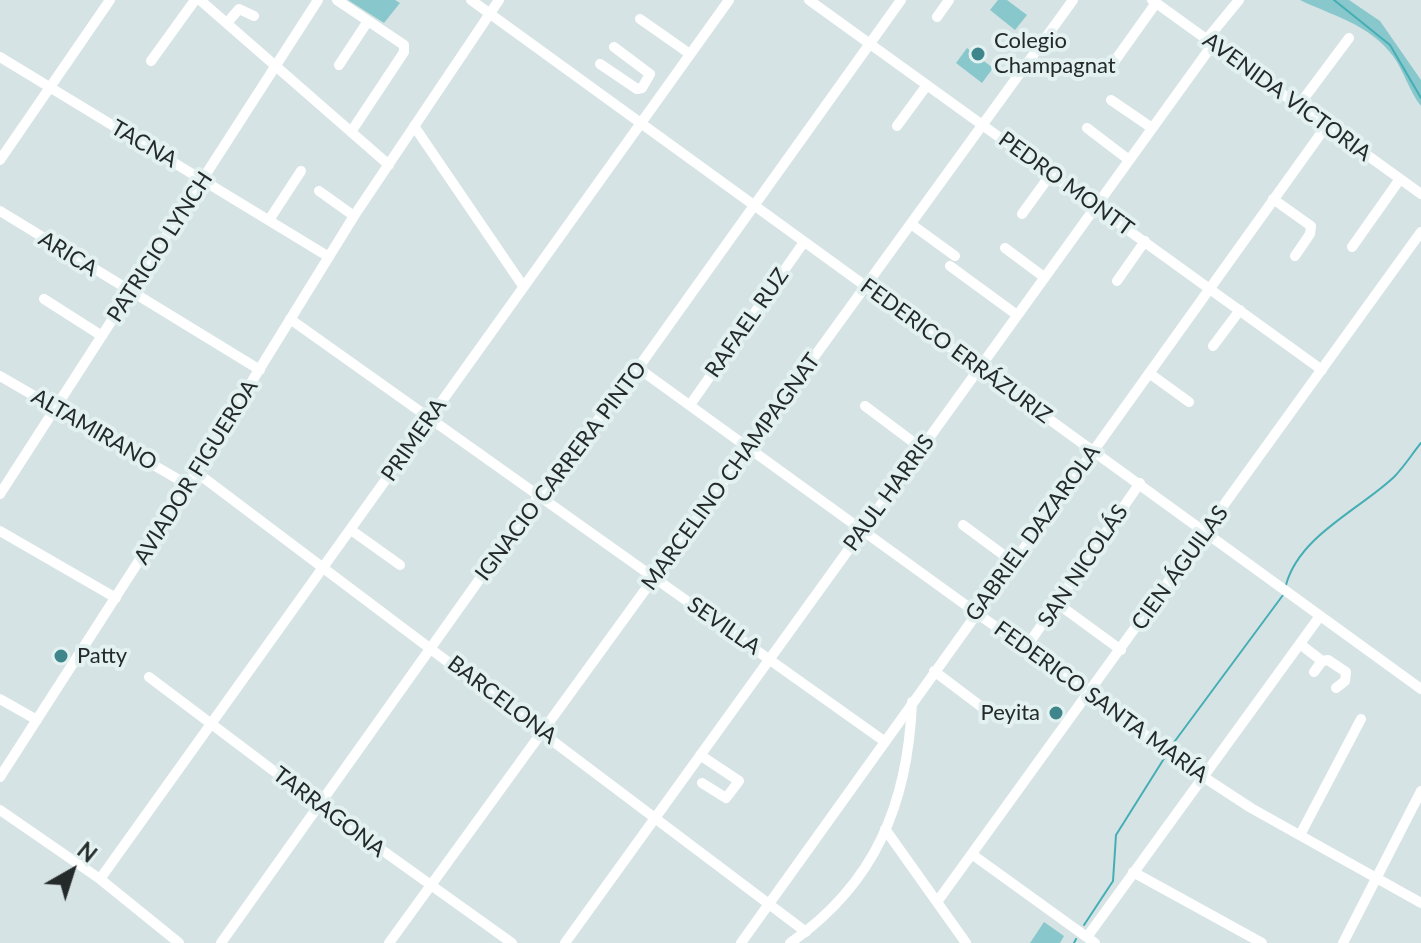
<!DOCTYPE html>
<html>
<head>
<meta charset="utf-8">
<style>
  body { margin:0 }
  #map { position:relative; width:1421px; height:943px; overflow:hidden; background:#d6e3e4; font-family:Lato,sans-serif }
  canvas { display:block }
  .north { position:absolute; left:32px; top:831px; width:80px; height:80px; -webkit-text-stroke:6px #e3f1f1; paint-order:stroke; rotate:39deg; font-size:22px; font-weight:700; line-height:32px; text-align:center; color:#242929 }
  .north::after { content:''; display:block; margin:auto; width:28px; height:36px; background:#242929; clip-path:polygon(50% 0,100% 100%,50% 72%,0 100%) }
</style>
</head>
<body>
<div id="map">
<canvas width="1421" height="943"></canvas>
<div class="north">N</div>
</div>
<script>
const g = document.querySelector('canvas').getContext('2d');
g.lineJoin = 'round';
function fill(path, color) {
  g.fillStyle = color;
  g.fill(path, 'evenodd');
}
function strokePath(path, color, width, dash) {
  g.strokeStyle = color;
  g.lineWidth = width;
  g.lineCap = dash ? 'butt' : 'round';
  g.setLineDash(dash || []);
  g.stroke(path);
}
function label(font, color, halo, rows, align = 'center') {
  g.font = font + ' Lato,sans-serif';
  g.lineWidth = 8;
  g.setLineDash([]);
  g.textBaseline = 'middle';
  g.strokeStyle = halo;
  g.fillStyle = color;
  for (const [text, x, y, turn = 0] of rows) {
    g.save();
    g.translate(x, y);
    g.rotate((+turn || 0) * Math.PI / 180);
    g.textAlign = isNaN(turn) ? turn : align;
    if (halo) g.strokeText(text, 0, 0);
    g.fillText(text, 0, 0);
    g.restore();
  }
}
const green = new Path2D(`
  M348 0H395L400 3 384 23Z
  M998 0H1007L1027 15 1015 30 990 10Z
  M1300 0H1349L1380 21 1421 80V106C1409 91 1404 71 1393 56 1369 24 1333 16 1300 0Z
  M967 48 993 68 982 83 956 63Z
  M1044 922 1064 936 1060 943H1030Z`);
const stream = new Path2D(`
  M1334 0 1390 45 1421 98
  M1286 585C1299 536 1359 510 1394 477 1404 467 1412 454 1421 443
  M1172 745 1283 595
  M1084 925 1113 881 1116 835 1165 757
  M1074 943 1076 939`);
const minor = new Path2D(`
  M200 0 389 165
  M337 0 404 45V52L351 132
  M471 0 1421 689
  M809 0 1322 370
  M1152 0 1421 194
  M937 17 949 0
  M640 19 690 54
  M227 23 239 9 254 16
  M1207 39 1239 0
  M0 57 329 257
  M151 61 195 0
  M1114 62 1156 3
  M600 64 637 89 642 88 650 74 614 47
  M339 65 368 21
  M1111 100 1152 128
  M1299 105 1349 38
  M414 126 523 286
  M897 126 927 85
  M1087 128 1129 160
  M0 160 110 0
  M319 191 354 216
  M1273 199 1311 226 1310 234 1295 256
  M0 211 260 370
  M1022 214 1051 174
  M269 220 301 171
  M911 224 955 256
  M1352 247 1400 179
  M1005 248 1044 277
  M950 266 1017 315
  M1117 281 1145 241
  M44 299 102 336
  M290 319 884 741
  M1213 346 1240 310
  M638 368 1202 776 1251 808 1421 903
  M1149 373 1189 402
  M0 376 188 485
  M690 405 804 242
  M865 406 921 448
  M196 472 806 932
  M0 494 318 0
  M963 525 1013 562
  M351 530 400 565
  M0 531 116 598
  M1058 604 1121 650
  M1300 644 1322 661 1328 660 1346 672 1345 681 1336 688
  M1025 649 1140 483
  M934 671 987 711
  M1314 672 1322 661
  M149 677 319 805 512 943
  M0 699 37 720
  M700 755 739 781 726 798 702 783
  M0 777 196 472 354 216 499 0
  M0 810 100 879 179 943
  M885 829 966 943
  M1300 835 1361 719
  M973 855 1095 943
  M1133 872 1262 943
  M100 879 729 0
  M937 902 1421 232
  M1087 937 1320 616
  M221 943 538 497 638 368 901 0
  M389 943 1073 0
  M565 943 1213 44
  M741 943 1327 125
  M790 943C875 884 908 804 912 702
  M1343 943 1421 791`);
const markers = [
  [978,54,8,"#3e868b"],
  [61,656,8,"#3e868b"],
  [1056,713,8,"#3e868b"]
];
const poiNames = [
  ["Colegio",994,41],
  ["Champagnat",994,66],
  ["Patty",77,656],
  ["Peyita",1040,713,"right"]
];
const streetNames = [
  ["AVENIDA VICTORIA",1287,97,36],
  ["TACNA",144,144,30],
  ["PEDRO MONTT",1066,184,36],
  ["PATRICIO LYNCH",160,247,-57],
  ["ARICA",68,254,32],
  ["RAFAEL RUZ",747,323,-55],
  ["FEDERICO ERRÁZURIZ",956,351,36],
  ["ALTAMIRANO",94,430,30],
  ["PRIMERA",414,440,-55],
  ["IGNACIO CARRERA PINTO",561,471,-53],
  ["AVIADOR FIGUEROA",196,472,-58],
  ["MARCELINO CHAMPAGNAT",731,472,-54],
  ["PAUL HARRIS",889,493,-54],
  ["GABRIEL DAZAROLA",1033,533,-54],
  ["SAN NICOLÁS",1083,566,-56],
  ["CIEN ÁGUILAS",1180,568,-54],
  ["SEVILLA",724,626,35],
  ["BARCELONA",502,700,37],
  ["FEDERICO SANTA MARÍA",1101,702,36],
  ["TARRAGONA",329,812,37]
];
fill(green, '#88c7cb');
strokePath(stream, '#45aeb5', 2);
strokePath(minor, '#fff', 10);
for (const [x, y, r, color] of markers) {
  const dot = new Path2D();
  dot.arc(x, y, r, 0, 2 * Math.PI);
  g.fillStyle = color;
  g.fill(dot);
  strokePath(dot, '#e3f1f1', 3);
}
label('22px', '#242929', '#e3f1f1', poiNames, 'left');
label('22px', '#242929', '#e3f1f1', streetNames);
</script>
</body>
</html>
